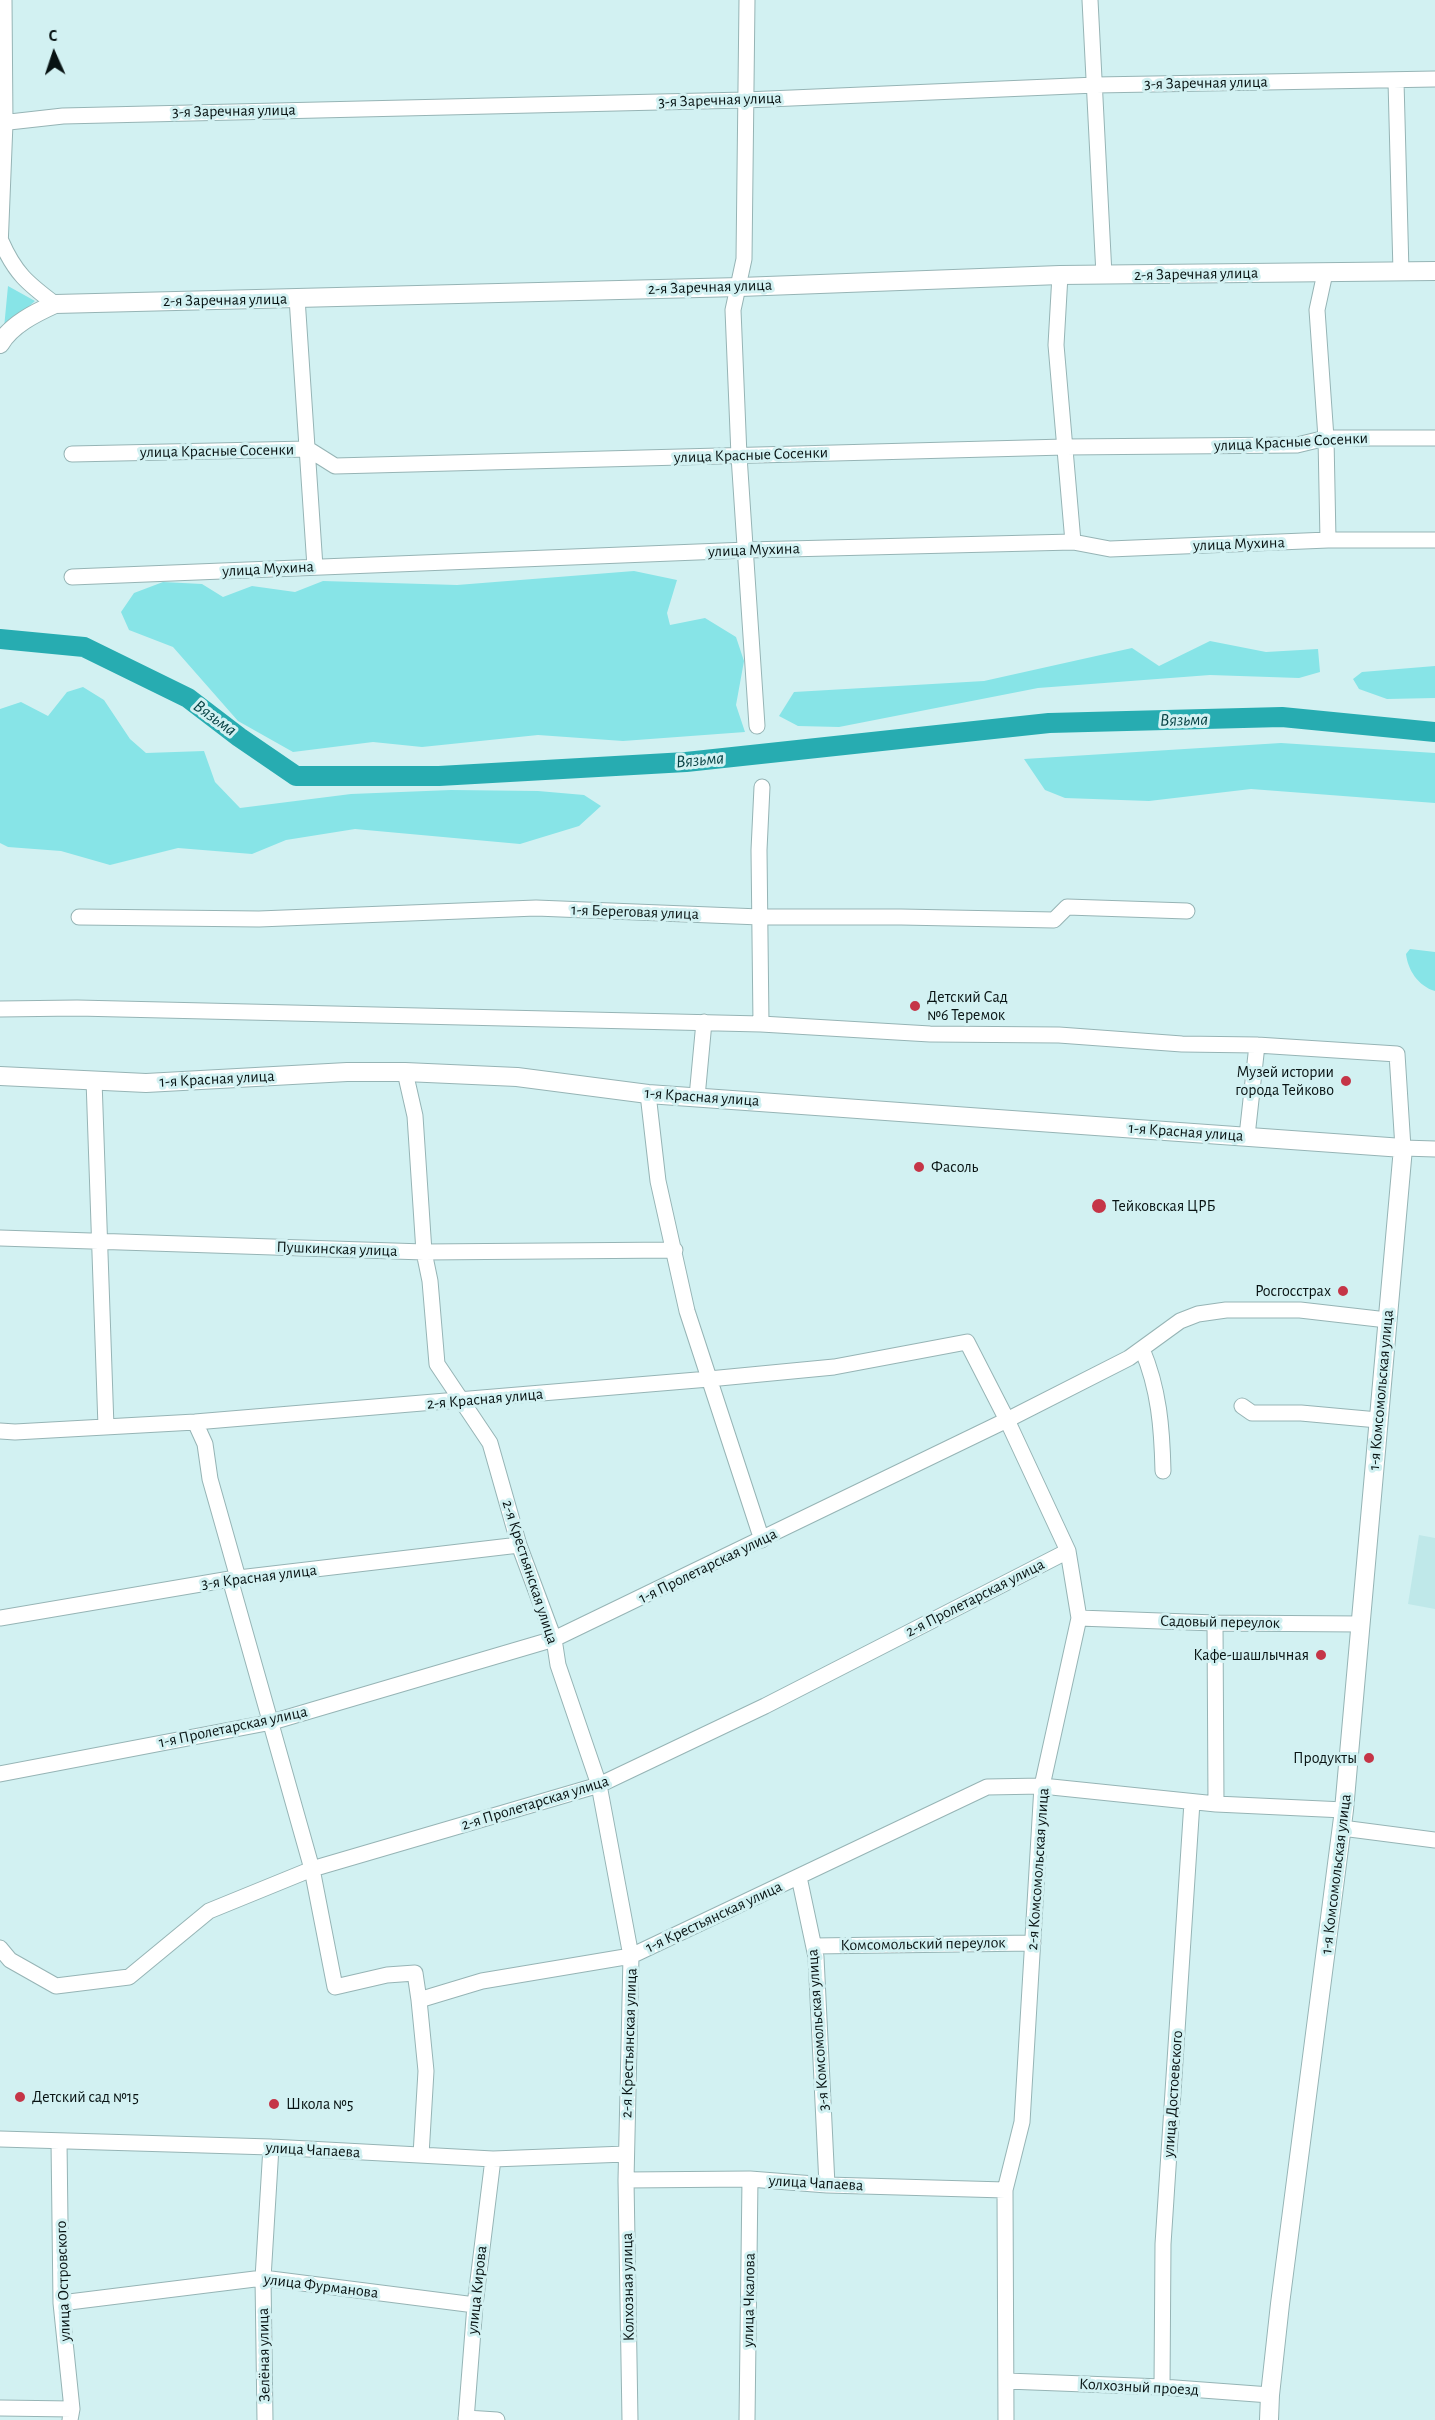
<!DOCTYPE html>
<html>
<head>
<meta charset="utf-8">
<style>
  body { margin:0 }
  #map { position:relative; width:1435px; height:2420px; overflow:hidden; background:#d2f1f2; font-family:"Alegreya Sans",sans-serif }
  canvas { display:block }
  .north { position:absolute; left:24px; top:24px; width:60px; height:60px; -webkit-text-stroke:4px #d2f1f2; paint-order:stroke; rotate:357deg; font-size:16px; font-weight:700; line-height:24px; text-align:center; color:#081313 }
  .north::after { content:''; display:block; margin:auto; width:21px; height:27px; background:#081313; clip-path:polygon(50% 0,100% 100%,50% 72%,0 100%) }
</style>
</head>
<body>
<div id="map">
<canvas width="1435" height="2420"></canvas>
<div class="north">С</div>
</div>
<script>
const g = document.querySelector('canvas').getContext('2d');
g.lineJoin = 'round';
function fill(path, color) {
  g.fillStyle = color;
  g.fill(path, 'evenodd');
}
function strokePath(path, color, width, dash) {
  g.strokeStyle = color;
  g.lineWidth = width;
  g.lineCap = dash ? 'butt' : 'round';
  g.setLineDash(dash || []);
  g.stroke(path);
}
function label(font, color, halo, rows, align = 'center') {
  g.font = font + ' "Alegreya Sans",sans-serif';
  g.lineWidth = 6;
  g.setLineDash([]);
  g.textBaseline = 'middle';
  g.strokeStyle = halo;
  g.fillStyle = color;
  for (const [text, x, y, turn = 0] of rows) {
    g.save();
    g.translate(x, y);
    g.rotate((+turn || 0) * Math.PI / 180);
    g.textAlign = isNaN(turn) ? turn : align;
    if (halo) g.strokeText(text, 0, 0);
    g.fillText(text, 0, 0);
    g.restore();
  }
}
const built = new Path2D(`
  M1419 1535 1435 1538V1609L1408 1604Z`);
const green = new Path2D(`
  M8 286 35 301 4 328Z
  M634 571 677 580 667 613 670 625 705 618 736 637 744 661 736 705 745 732 623 741 538 735 422 747 373 742 293 752 238 721 173 647 129 630 121 612 134 593 163 582 202 584 223 597 252 586 295 592 323 581 457 585Z
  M1210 641 1266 652 1318 649 1320 672 1299 678 1210 675 1038 688 839 727 798 726 779 716 794 692 984 681 1132 648 1159 666Z
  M1435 666V698L1387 699 1359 689 1353 679 1362 672Z
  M83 687 104 700 130 739 146 753 204 751 215 782 240 808 351 794 451 790 538 791 584 795 601 806 579 826 520 844 355 829 286 840 252 854 178 848 110 865 61 851 8 847 0 843V709L21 702 48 716 67 692Z
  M1281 743 1435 753V803L1251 789 1149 801 1065 798 1045 790 1024 759Z
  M1410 949 1435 952V991C1418 986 1408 970 1406 954Z`);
const river = new Path2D(`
  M0 639 84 647 188 698 239 737 296 776H439L686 762 1049 723 1282 717 1435 732`);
const minor = new Path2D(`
  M747 0 744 259 733 310 739 456 757 726
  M1090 0 1104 275
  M1396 81 1401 272
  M0 123 63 116 745 100 1096 85 1435 79
  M1 241C15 273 27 283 55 304
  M0 248 5 123 4 0
  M1325 273 1317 310 1326 438 1328 540
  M1060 275 1056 345 1073 542
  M297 298 315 567
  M72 454 308 449 335 466 1065 447 1297 445 1326 438H1435
  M72 577 747 550 1073 542 1110 549 1328 540H1435
  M79 917 259 919 536 908 760 917H901L1054 920 1067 907 1187 911
  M0 1009 77 1008 761 1024 930 1034 1059 1035 1182 1044 1257 1045 1397 1054 1403 1148 1435 1149
  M761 1024 759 850 762 787
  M405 1072 415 1116 424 1252 430 1281 437 1364 490 1443 519 1545 554 1639 558 1665 599 1785 631 1956 626 2180 630 2420
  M94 1080 106 1427
  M648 1094 658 1181 687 1311 762 1540
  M697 1097 704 1022
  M1247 1136 1257 1045
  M0 1238 424 1252 675 1250
  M1142 1349C1159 1389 1162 1428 1163 1471
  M1242 1406 1252 1413H1301L1378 1420
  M195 1422 205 1444 210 1479 238 1578
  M0 1431 15 1432 195 1422 709 1379 834 1367 967 1342 1007 1420 1068 1551 1079 1618 1042 1786 1022 2122 1005 2190 1006 2420
  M230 1579 312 1869 335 1987 387 1975 415 1973 419 2000
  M0 1618 230 1579 519 1545
  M1079 1618 1215 1623 1361 1624
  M1215 1623 1216 1804
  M0 1774 272 1722 554 1639 1007 1420 1129 1358 1180 1321 1198 1314 1226 1310H1300L1387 1320
  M1342 1828 1435 1840
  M799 1877 816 1957 827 2185
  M814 1946 1033 1943
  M0 1948 10 1960 56 1986 129 1977 209 1911 312 1869 599 1785 765 1706 1068 1551
  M0 2139 271 2147 493 2159 626 2154
  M59 2141 61 2303 72 2409 70 2420
  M421 2155 426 2071 419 2000 482 1981 631 1956 987 1787 1042 1786 1216 1804 1344 1810
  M626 2180 750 2179 827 2185 1005 2190
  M61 2303 263 2278 475 2305
  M1007 2381 1162 2387 1270 2395
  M1162 2387 1163 2244 1192 1802
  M0 2408 72 2409
  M466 2418 497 2420
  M265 2420 263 2278 271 2147
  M466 2420 475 2305 493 2159
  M747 2420 750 2179`);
const major = new Path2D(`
  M0 344C11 325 35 313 55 304L740 287 1060 275 1435 271
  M0 1076 146 1083 347 1072H405L517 1077 648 1094 1403 1148 1344 1810 1280 2304 1270 2395 1269 2420`);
const markers = [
  [915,1006,6,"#c53547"],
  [1346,1081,6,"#c53547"],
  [919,1167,6,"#c53547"],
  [1099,1206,8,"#c53547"],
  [1343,1291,6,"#c53547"],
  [1321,1655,6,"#c53547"],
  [1369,1758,6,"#c53547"],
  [20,2097,6,"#c53547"],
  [274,2104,6,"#c53547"]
];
const streetNames = [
  ["3-я Заречная улица",1206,83,-1],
  ["3-я Заречная улица",720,100,-2],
  ["3-я Заречная улица",234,111,-1],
  ["2-я Заречная улица",1196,274,-1],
  ["2-я Заречная улица",710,287,-2],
  ["2-я Заречная улица",225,300,-1],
  ["улица Красные Сосенки",1291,442,-3],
  ["улица Красные Сосенки",217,451,-1],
  ["улица Красные Сосенки",751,455,-2],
  ["улица Мухина",1239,544,-2],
  ["улица Мухина",754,550,-2],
  ["улица Мухина",268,569,-3],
  ["1-я Береговая улица",635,912,2],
  ["1-я Красная улица",217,1079,-3],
  ["1-я Красная улица",702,1097,4],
  ["1-я Красная улица",1186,1132,4],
  ["Пушкинская улица",337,1249,2],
  ["1-я Комсомольская улица",1381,1390,-85],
  ["2-я Красная улица",485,1399,-5],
  ["1-я Пролетарская улица",708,1566,-26],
  ["2-я Крестьянская улица",530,1572,72],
  ["3-я Красная улица",259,1577,-7],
  ["2-я Пролетарская улица",975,1598,-27],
  ["Садовый переулок",1220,1622,1],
  ["1-я Пролетарская улица",233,1727,-12],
  ["2-я Пролетарская улица",535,1803,-17],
  ["2-я Комсомольская улица",1038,1869,-86],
  ["1-я Комсомольская улица",1336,1874,-83],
  ["1-я Крестьянская улица",714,1917,-25],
  ["Комсомольский переулок",923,1944,-1],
  ["3-я Комсомольская улица",818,2030,-94],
  ["2-я Крестьянская улица",629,2043,-88],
  ["улица Достоевского",1173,2094,-86],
  ["улица Чапаева",313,2150,3],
  ["улица Чапаева",816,2183,3],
  ["улица Островского",63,2281,-92],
  ["улица Фурманова",321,2286,7],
  ["Колхозная улица",628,2287,-91],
  ["улица Кирова",477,2290,-84],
  ["улица Чкалова",749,2300,-89],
  ["Зелёная улица",264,2355,-91],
  ["Колхозный проезд",1139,2387,3]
];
const poiNames = [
  ["Детский Сад",927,997],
  ["№6 Теремок",927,1015],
  ["Музей истории",1334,1072,"right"],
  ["города Тейково",1334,1090,"right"],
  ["Фасоль",931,1167],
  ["Тейковская ЦРБ",1112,1206],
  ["Росгосстрах",1331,1291,"right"],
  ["Кафе-шашлычная",1309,1655,"right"],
  ["Продукты",1357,1758,"right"],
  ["Детский сад №15",32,2097],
  ["Школа №5",286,2104]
];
const waterNames = [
  ["Вязьма",215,718,36],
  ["Вязьма",1184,720,-1],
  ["Вязьма",700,760,-5]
];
fill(built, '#bfe8e9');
fill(green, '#87e4e7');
strokePath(river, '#27acb1', 20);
strokePath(minor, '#96b4b5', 17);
strokePath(major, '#96b4b5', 20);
strokePath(minor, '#fff', 15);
strokePath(major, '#fff', 18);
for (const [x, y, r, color] of markers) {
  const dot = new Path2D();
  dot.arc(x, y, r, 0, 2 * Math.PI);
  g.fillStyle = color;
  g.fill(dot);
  strokePath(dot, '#d2f1f2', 2);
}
label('16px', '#081313', '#d2f1f2', streetNames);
label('16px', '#081313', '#d2f1f2', poiNames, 'left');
label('italic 18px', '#084244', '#d2f1f2', waterNames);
</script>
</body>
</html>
